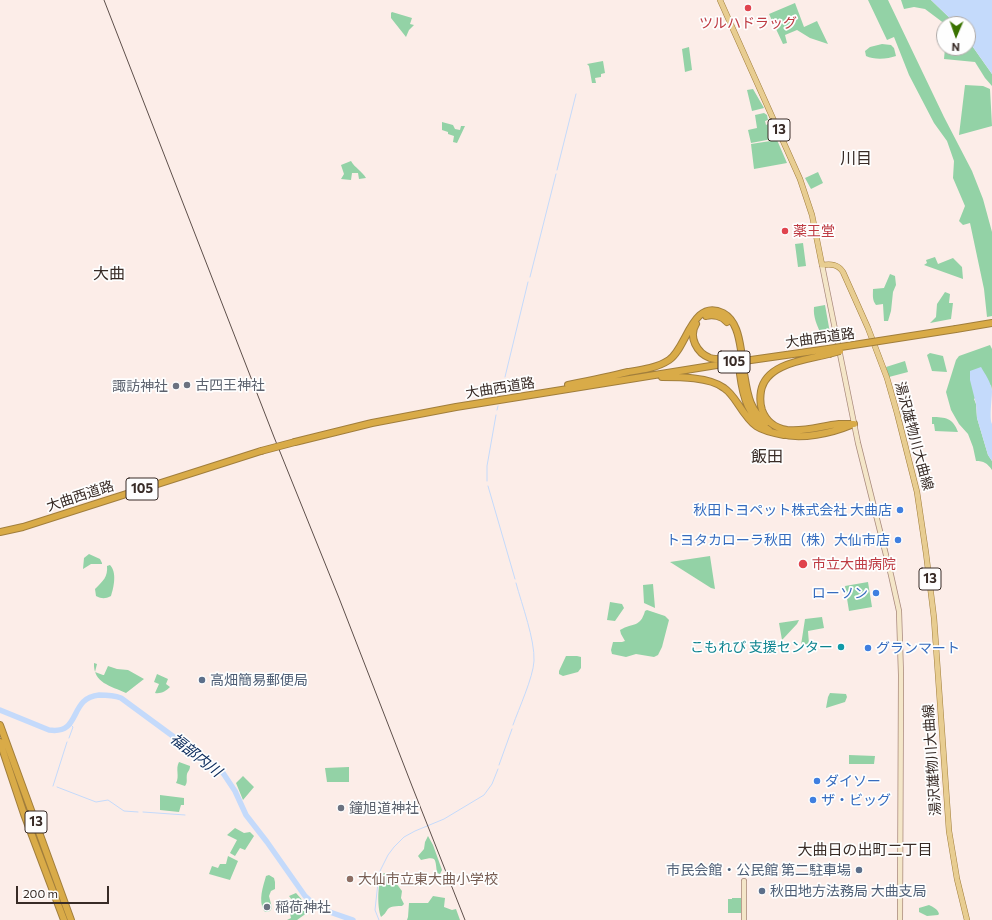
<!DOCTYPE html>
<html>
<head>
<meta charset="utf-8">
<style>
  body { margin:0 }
  #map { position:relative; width:992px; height:920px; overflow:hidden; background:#fcede8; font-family:Commissioner,sans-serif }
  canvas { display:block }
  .north { position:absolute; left:936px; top:16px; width:40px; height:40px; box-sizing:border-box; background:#fefefe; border:1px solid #afaaa8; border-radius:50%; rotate:182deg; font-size:11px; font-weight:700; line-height:16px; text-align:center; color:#382b26 }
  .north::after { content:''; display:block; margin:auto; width:14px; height:18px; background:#3a7200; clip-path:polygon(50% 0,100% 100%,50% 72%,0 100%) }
  .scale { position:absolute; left:16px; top:886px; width:93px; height:18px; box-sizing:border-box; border:2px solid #382b26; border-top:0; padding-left:5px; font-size:12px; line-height:14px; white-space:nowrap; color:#382b26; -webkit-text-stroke:3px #fefefe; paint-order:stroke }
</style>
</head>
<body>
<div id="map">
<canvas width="992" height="920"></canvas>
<div class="north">N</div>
<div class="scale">200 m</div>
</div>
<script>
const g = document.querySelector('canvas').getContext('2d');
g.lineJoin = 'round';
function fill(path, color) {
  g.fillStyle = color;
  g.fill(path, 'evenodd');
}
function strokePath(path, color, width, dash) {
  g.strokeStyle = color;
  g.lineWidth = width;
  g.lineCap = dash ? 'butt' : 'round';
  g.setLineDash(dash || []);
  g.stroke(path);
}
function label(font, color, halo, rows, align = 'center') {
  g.font = font + ' Commissioner,"Noto Sans JP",sans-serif';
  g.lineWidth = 3.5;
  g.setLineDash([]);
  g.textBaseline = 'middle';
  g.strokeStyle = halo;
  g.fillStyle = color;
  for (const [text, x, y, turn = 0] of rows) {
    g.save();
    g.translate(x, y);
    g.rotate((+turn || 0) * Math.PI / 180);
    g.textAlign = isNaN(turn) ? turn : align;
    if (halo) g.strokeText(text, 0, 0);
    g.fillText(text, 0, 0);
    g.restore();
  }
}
const green = new Path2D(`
  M868 0H888L944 117 972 171 983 199 992 232V316L987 317 984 289 970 223 963 225 959 221 965 206 953 178 954 161 947 141 934 123 909 75 894 37 887 40Z
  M901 0H931L956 24H945L925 9 914 7 904 9Z
  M795 3 804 27 817 21 828 44 810 38 797 30 785 35 787 43 783 44 769 14Z
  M392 12 412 18 410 24 414 25 409 30 406 37 391 18V13Z
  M968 40 992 74V86L985 78 975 62 944 59 945 48H968Z
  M882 44 891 45 894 48 896 56C888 59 874 60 866 56L865 51 870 47Z
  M689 47 692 70 685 72 682 49Z
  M603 61 605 73 601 74V77L595 78 596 83H592L589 66 587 64Z
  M965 85 983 86 990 89 992 126 959 135Z
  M753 89 764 108 752 111 747 90Z
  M764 113 767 115 768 120 765 121 766 125 770 123 777 138 751 143 748 130 757 128 755 115Z
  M442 122 453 125 455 129 460 130 461 126H465L457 143 453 142 454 136 448 134V132L442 130Z
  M777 140 787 163 754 169 751 144Z
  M351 161C355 168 362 171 366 178L359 179 358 173H352L351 180 341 179 344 174 341 165Z
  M818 172 823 183 811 189 805 178Z
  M803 243 806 266 798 267 795 244Z
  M935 257 938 264 953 258 962 267 963 279 924 265 927 263 926 260Z
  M890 274 895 276 896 285 893 292 891 311 888 321H884L883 304 876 305C872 300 873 295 873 289L884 288Z
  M945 292 950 294 949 303H953L951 319 930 323 936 317 937 304Z
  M825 305 830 333 821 334C817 325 813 317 814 307Z
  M990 345 992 349V391L991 385 974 399 976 404 977 418 988 455 992 461V470C987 463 984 461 976 461L973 447 968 434 959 424 951 410 946 392 956 360 959 356Z
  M930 353 943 356 947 372 932 371 927 355Z
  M905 361 908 372 889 377 886 367Z
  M932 417C945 417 953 418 958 432L935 431 934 424H932Z
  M89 554 100 559 102 563V564H91L83 569 84 558Z
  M710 556 715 589 711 588 670 562Z
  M110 565C117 572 114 587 111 596 105 599 102 599 96 596L95 589C103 581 108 577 107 566Z
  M868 582 872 607 849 611 845 586Z
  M653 584 655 608 644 603 643 585Z
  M610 602 622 604 624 608 615 621 607 620Z
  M647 610 665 616 669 620 662 647 658 655 654 657 636 654 626 657 612 654 611 650 613 642H622L625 641 621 634 620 630C634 622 640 628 645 611Z
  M822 617 824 628 808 631 809 644 801 645 805 619Z
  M799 620 797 624 782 640 779 623Z
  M566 656H577L581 657V668L578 672 563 676 559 674V671Z
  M94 663 97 664 95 672 103 675H104L108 666 117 669 128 670 144 679 126 693C111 686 93 683 94 663Z
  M157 674 168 679 166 684 170 687C166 691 161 694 155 693L159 684 154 682Z
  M830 693 846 694 847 697 845 702 826 708 828 697Z
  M849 755 875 756 874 764H849Z
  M179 762 190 766C190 770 188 771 187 774 186 779 188 782 185 786L176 783C180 776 175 769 179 762Z
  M349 767V782H327L325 768Z
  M243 776 254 787 243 800 236 783Z
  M160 795 184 798V805H181L179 812 160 810Z
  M235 828 244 833 250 832 254 836 245 850 240 848 235 856 230 853 237 840 227 835Z
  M428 836 433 845 442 870 440 874 437 873C435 858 437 856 421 860L418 856 424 849 425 842Z
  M228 856 238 861 230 880 209 874 212 866 218 868 220 864H226Z
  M384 873 392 878 399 887 402 891 401 898 404 904 402 906C383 906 391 910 381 917 377 908 377 879 384 873Z
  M269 875 274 878 275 882V889L271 891 269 896 272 908 270 911 266 912 264 911C258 900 263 887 266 876Z
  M296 893 311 910 297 920H287L291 918 290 913C297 908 293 901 289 896Z
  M433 896 445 898 444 907 452 910 456 909 460 920H407L408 917 409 903H428Z
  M732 898H741V913H728V899H732Z
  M929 905C933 907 938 909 939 914L938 915 927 916 919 912V908Z`);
const water = new Path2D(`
  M931 0H992V74L968 40V24H956Z
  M981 367C985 374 991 382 992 391 992 399 989 418 992 424V461L988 455 977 418 976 404 970 380V371Z`);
const stream = new Path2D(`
  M557 170 576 94
  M530 277 556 174
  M505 377 528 282
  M500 395 503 383
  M497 410 498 406
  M487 481V466L496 415
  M488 486 515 579
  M513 725C519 708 533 678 534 661 535 640 522 605 516 583
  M69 738 73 727 70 724
  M499 765 512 729
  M53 786 67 742
  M57 787 96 802 108 800 124 811 138 812
  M143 812 185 815
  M379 920 375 910 379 873 388 855 394 847 404 837 415 831 444 819 484 795 492 784 498 769`);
const river = new Path2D(`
  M0 710 49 730C82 735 68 698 99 695 107 695 113 695 121 698L223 773 235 791 246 815 267 842 305 896 317 907 324 910 353 920`);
const highwayTunnel = new Path2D(`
  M737 351 740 374`);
const secondary = new Path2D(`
  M822 265 858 443 891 575 899 611 901 675 900 920
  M744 920V881`);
const primary = new Path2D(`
  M720 0 800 179 812 215 822 265C831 264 838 264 843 272L868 328 887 378 897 413 917 492 926 553 934 618 949 831 957 879 967 920`);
const highway = new Path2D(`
  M706 316C713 314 722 316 727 322
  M696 324C688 337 697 353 710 358 717 360 725 359 733 359
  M956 329 992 323
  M829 354C806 360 766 363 761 391 760 397 760 404 762 410 766 421 775 428 787 430 805 432 821 426 839 424 844 424 849 424 854 424
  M744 373C747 391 749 412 767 422
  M740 374C743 397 748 417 769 430
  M662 377C679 377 710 377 724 388 730 392 734 398 738 404 753 427 757 430 784 435
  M568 385C588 381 608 377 628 372 641 370 657 368 669 360 687 348 692 298 723 313 736 320 739 337 741 350
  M781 434C801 440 832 433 851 425
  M295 442 372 423 456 407 723 364 828 349
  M0 532 23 527 261 451
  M0 725 71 920
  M0 742 24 814 64 920`);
const rail = new Path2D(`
  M104 0 274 437 339 598 412 786 465 920`);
const highwayBridge = new Path2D(`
  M828 349 956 329
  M829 354 840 351
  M261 451 295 442`);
const markers = [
  [748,8,4,"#e0444e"],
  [785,231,4,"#e0444e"],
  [187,385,4,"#6b7280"],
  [176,386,4,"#6b7280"],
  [900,510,4,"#3f7fe0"],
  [898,540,4,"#3f7fe0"],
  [803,564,5,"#e0444e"],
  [876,593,4,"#3f7fe0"],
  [841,647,4,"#0f9aa8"],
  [868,648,4,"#3f7fe0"],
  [202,680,4,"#5c6f8a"],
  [817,781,4,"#3f7fe0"],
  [813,800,4,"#3f7fe0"],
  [341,808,4,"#6b7280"],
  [859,870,4,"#5c6f8a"],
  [350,879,4,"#8d6e63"],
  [762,891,4,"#5c6f8a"],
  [267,907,4,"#6b7280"]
];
const shields = [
  [779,130,22],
  [734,362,32],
  [142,489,32],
  [930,579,22],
  [36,822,22]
];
const shieldNames = [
  ["13",779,130],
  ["105",734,362],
  ["105",142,489],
  ["13",930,579],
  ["13",36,822]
];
const healthNames = [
  ["ツルハドラッグ",748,23,"center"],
  ["薬王堂",793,231],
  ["市立大曲病院",812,564]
];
const streetNames = [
  ["大曲西道路",820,338,-8],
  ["大曲西道路",500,388,-9],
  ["湯沢雄物川大曲線",914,436,75],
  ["大曲西道路",80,496,-18],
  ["湯沢雄物川大曲線",932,760,-94]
];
const worshipNames = [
  ["古四王神社",195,385],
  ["諏訪神社",168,386,"right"],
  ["鐘旭道神社",349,808],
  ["稲荷神社",275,907]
];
const shopNames = [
  ["秋田トヨペット株式会社 大曲店",892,510],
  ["トヨタカローラ秋田（株）大仙市店",890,540],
  ["ローソン",868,593],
  ["グランマート",876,648,"left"],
  ["ダイソー",825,781,"left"],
  ["ザ・ビッグ",821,800,"left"]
];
const cultureNames = [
  ["こもれび 支援センター",833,647]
];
const serviceNames = [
  ["高畑簡易郵便局",210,680],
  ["市民会館・公民館 第二駐車場",851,870,"right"],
  ["秋田地方法務局 大曲支局",770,891]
];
const educationNames = [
  ["大仙市立東大曲小学校",358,879]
];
const waterNames = [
  ["福部内川",196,755,38]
];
const neighbourhoodNames = [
  ["大曲日の出町二丁目",865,850]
];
const quarterNames = [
  ["川目",856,159],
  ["大曲",109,274],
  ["飯田",767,457]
];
fill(green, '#93d2a6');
fill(water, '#c4dafb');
strokePath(stream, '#c4dafb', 1);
strokePath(river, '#c4dafb', 5.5);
strokePath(highwayTunnel, '#d5c6c1', 6, [6, 3]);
strokePath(secondary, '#a9897c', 6);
strokePath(primary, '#a17e3c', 6);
strokePath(highway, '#a17e3c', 8);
strokePath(secondary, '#f4e6c8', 4.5);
strokePath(primary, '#e8cd91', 5);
strokePath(highway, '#d9ab48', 6);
strokePath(rail, '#5d4f4a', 1);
strokePath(highwayBridge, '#a17e3c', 8, []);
strokePath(highwayBridge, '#d9ab48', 6);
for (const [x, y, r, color] of markers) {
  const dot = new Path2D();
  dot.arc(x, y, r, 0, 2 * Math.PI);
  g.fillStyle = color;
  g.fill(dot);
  strokePath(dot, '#fefefe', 1.5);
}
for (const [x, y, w] of shields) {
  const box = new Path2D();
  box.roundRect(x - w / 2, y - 11, w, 22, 3);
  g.fillStyle = '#fefefe';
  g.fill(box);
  strokePath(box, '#382b26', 1);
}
label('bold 13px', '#382b26', null, shieldNames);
label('14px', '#be3a42', '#fefefe', healthNames, 'left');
label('14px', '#382b26', '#fefefe', streetNames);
label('14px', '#5b616d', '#fefefe', worshipNames, 'left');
label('14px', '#366cbe', '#fefefe', shopNames, 'right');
label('14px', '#0d838f', '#fefefe', cultureNames, 'right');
label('14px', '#4e5e75', '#fefefe', serviceNames, 'left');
label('14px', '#785e54', '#fefefe', educationNames, 'left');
label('italic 15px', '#09295a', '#fefefe', waterNames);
label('15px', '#382b26', '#fefefe', neighbourhoodNames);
label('16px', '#382b26', '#fefefe', quarterNames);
</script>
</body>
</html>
